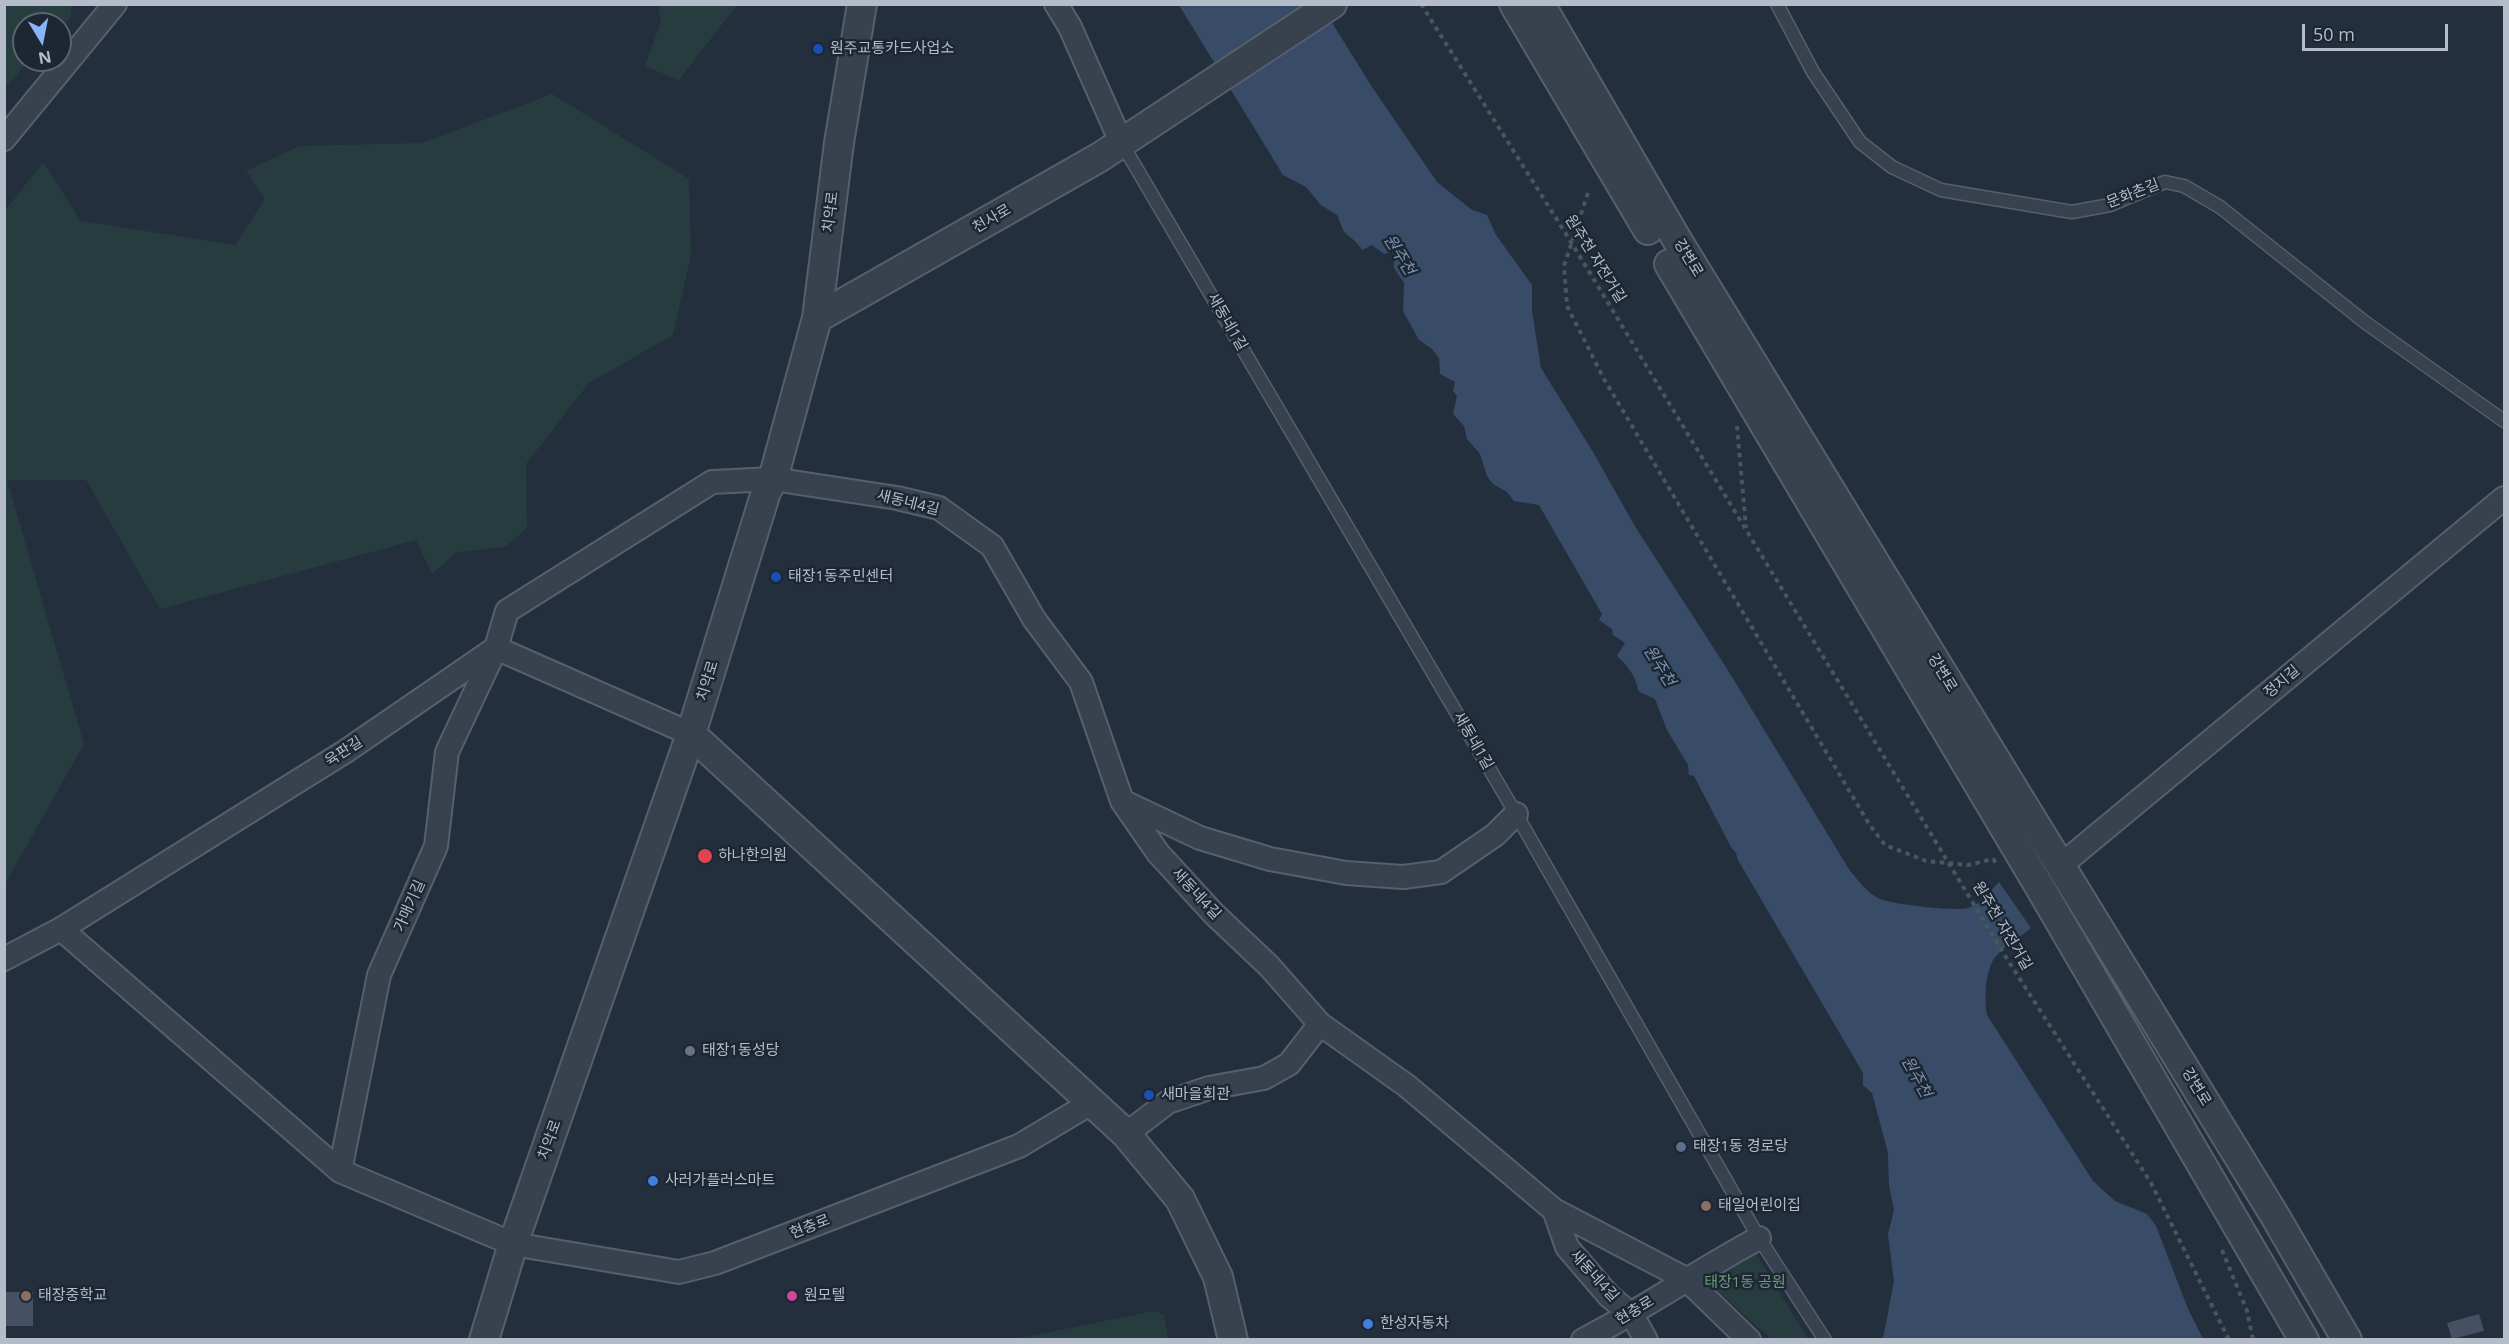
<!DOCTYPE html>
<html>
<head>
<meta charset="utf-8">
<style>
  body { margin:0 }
  #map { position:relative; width:2509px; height:1344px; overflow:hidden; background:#242f3e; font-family:"Open Sans",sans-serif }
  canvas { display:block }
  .frame { position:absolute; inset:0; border:6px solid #b4bcc9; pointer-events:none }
  .north { position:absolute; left:12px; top:12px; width:60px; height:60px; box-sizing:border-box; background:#1d2633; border:2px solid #59626f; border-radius:50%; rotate:170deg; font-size:16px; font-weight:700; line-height:24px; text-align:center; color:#b4bcc9 }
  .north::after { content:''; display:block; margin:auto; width:21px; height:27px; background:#8ab4f8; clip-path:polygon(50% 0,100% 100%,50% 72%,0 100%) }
  .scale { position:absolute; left:2302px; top:24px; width:146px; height:27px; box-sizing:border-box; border:3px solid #b4bcc9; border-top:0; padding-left:8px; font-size:18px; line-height:21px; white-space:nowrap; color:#b4bcc9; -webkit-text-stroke:4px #1d2633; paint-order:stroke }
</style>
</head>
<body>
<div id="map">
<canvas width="2509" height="1344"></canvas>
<div class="frame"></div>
<div class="north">N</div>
<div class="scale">50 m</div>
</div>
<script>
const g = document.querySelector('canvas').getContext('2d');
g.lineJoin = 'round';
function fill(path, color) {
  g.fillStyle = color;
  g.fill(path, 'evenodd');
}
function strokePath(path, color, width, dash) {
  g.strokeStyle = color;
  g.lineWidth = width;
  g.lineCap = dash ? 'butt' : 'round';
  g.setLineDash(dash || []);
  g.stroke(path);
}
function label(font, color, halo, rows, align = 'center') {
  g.font = font + ' "Open Sans","Noto Sans KR",sans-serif';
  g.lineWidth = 5;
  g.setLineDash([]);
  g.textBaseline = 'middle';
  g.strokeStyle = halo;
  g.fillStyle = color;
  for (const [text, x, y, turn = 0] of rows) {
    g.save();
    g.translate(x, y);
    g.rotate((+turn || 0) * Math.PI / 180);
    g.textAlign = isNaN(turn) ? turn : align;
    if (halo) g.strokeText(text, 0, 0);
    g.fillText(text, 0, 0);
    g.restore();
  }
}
const green = new Path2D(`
  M5 4 72 5 70 19 60 29V24H24V60H30L5 87Z
  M658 5V4L737 5 679 80 645 66 661 21Z
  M552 94 689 179 691 255 673 335 589 383 526 464 527 528 505 547 457 552 432 574 416 540 160 609 86 480H7L84 744 5 884V211L43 162 81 221 235 245 265 199 246 171 299 146 422 143Z
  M1753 1249 1808 1339H1771L1704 1279Z
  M1154 1311 1164 1315 1168 1339H981L1020 1338Z`);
const water = new Path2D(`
  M1179 5H1321L1372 87 1437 182 1472 210 1487 215 1496 235 1532 285V311L1541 368 1593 452 1636 528 1729 672 1850 871C1859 881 1868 894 1880 899 1891 904 1957 912 1968 908 1981 904 1990 891 1999 882L2031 928C2020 937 2006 945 1997 955 1985 967 1984 999 1987 1015L2093 1181 2115 1201 2147 1214 2156 1226 2188 1309 2203 1339H1883L1894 1281 1888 1234 1894 1210 1889 1185 1888 1153 1872 1093 1863 1085V1073L1738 860 1736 853 1731 847 1694 776 1689 775 1688 765 1667 730 1655 699 1638 691C1637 677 1627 665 1617 656L1625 643 1613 635 1612 629 1599 620 1602 614 1551 526 1539 505 1514 501 1507 492 1493 484 1487 476 1480 454 1467 439 1464 426 1453 414 1457 396 1453 391 1455 382 1440 374 1439 358 1432 349 1419 340 1403 311 1404 283 1394 268V251L1384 254 1372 245 1362 250 1356 242 1344 232 1337 215 1321 205 1306 187 1283 175Z`);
const building = new Path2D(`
  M4 1292H33V1326H4Z
  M2479 1314 2484 1331 2452 1339 2447 1323Z`);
const path = new Path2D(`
  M1421 4 1571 242 2007 959 2151 1183 2229 1340
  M1588 193 1564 266 1567 306 1604 379 1869 824 1885 845 1926 861 1968 865 1993 859 1996 863
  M1737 426 1746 528
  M2222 1250 2247 1311 2253 1340`);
const service = new Path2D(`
  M1777 4 1813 72 1860 142 1892 167 1941 190 2072 212 2110 205 2165 182 2184 186 2220 207 2366 323 2504 421
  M1121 142 1516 814 1759 1238 1825 1340`);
const minor = new Path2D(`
  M1056 4 1070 27 1121 142
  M4 139 115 4
  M1124 802 1200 838 1270 859 1346 873 1403 877 1441 872 1495 835 1516 814
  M2060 866 2504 498
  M61 929 340 1171 513 1244 679 1272 715 1263 1019 1146 1091 1103
  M4 959 61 929 346 751 496 648 691 734
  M1126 1134 1168 1102 1209 1088 1264 1078 1289 1064 1320 1024
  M340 1171 379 975 436 846 447 752 496 648 507 611 712 482 773 479 897 498 939 508 992 546 1034 619 1081 682 1122 801 1158 853 1214 914 1269 966 1320 1024 1407 1086 1554 1210 1567 1247 1609 1296 1632 1315 1646 1340
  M1554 1210 1686 1279 1749 1340
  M1583 1340C1644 1309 1699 1270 1759 1238`);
const tertiary = new Path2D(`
  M1514 4 1648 230
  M1540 4 1676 238 2275 1216 2347 1340
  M1669 264 2038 884 2304 1340
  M817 318 1100 157 1332 4
  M691 734 1126 1134 1180 1199 1218 1277 1233 1340
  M484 1340 513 1244 691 734 766 492 773 479 817 318 839 143 862 4`);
const markers = [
  [818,49,6,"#1a4fb4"],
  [776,577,6,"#1a4fb4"],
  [705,856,8,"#e0444e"],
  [690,1051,6,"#6b7280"],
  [1149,1095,6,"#1a4fb4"],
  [1681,1147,6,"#5c6f8a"],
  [653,1181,6,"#3f7fe0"],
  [1706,1206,6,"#8d6e63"],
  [26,1296,6,"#8d6e63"],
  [792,1296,6,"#d1479c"],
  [1368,1324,6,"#3f7fe0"]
];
const poiNames = [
  ["원주교통카드사업소",830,49],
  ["태장1동주민센터",788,577],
  ["하나한의원",718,856],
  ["태장1동성당",702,1051],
  ["새마을회관",1161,1095],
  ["태장1동 경로당",1693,1147],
  ["사러가플러스마트",665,1181],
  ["태일어린이집",1718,1206],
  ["태장중학교",38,1296],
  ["원모텔",804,1296],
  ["한성자동차",1380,1324]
];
const streetNames = [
  ["문화촌길",2133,194,-21],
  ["치악로",831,212,-83],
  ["천사로",992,219,-30],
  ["강변로",1688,258,59],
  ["원주천 자전거길",1595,259,58],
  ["새동네1길",1227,322,60],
  ["새동네4길",908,503,14],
  ["강변로",1942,673,59],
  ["치악로",708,681,-73],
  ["정지길",2282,682,-40],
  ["새동네1길",1473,741,60],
  ["육판길",344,752,-33],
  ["새동네4길",1196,894,47],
  ["가매기길",410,906,-66],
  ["원주천 자전거길",2002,926,59],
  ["강변로",2196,1087,59],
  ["치악로",550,1140,-70],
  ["현충로",810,1227,-21],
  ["새동네4길",1594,1276,48],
  ["현충로",1635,1311,-31]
];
const parkNames = [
  ["태장1동 공원",1745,1283]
];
const waterNames = [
  ["원주천",1399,255,58],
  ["원주천",1659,666,58],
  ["원주천",1916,1077,61]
];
fill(green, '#263c3f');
fill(water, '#394c67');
fill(building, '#455162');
strokePath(service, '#565f6c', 15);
strokePath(minor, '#565f6c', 26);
strokePath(tertiary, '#565f6c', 32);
strokePath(path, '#44595c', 4, [4.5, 4.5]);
strokePath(service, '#38414e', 12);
strokePath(minor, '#38414e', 22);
strokePath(tertiary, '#38414e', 28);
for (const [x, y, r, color] of markers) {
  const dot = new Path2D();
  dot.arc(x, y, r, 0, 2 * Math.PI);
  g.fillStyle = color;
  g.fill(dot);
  strokePath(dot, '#1d2633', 2);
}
label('15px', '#b4bcc9', '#1d2633', poiNames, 'left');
label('15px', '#b4bcc9', '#1d2633', streetNames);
label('15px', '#6b9a76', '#1d2633', parkNames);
label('italic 16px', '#7c92b1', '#1d2633', waterNames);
</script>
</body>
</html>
